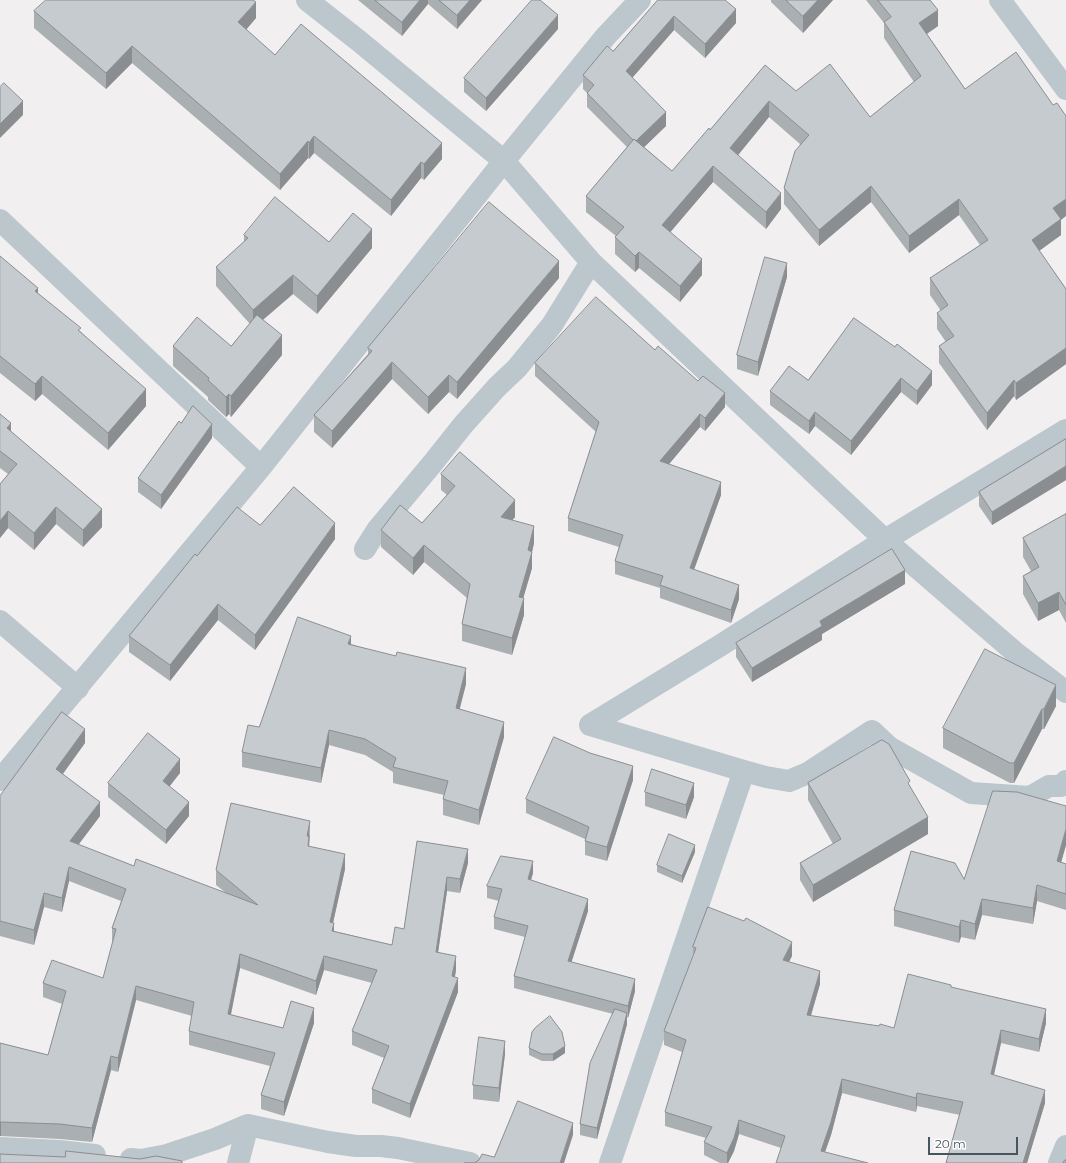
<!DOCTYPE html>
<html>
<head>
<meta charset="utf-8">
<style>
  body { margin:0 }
  #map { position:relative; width:1066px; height:1163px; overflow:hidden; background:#f2eff0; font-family:Montserrat,sans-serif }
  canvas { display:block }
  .scale { position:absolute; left:928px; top:1137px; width:90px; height:18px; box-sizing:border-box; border:2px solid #47555e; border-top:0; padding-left:5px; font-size:12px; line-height:14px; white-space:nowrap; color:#47555e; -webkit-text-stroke:3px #fff; paint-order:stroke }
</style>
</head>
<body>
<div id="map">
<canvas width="1066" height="1163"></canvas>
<div class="scale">20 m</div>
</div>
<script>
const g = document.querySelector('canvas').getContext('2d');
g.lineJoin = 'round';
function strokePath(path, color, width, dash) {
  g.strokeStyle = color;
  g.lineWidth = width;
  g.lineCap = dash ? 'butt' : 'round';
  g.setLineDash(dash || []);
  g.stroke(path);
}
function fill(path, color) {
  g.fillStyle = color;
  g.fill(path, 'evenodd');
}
const street = new Path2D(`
  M307 0 359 41 504 161 591 262 885 540 1017 654 1066 692
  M1000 0 1066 89
  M0 220 261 467
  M365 549 377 530 432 464 463 425 497 387 517 368 552 325 591 262
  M0 621 78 688
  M590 725 721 645 885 540 1066 430
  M590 725 744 771 766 777 789 781 808 773 872 731 889 747 971 793 1030 797 1049 786H1061L1066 781
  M0 780 261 467 504 161 606 36 640 0
  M0 1148 59 1151 95 1155
  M131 1159 141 1160 167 1155 215 1139 248 1125 328 1142 356 1146H381L398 1148 470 1163
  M238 1163 248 1125
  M610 1163 744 771
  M1059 1163 1066 1146`);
const wall = new Path2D(`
  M358 0H482L457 29 428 4 402 36Z
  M658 0 736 23 705 58 674 30 632 78 666 126 644 147 672 171 710 130 765 65 796 91 870 117 914 82 884 38V23L866 0H930L938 26 927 34 965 89 1061 220V235L1039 251 1066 289V364L1016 400 1014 396 987 430 939 363V346L946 342 937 329V313L941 311 930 295V278L980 245 959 215 909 253 871 202 819 246 784 204V188L800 144 769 117 738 155 781 209 766 229 713 182 670 232 702 275 680 302 639 268 635 272 615 254V237L616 236 586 212V196L627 147 587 107V93L583 89V75L613 51Z
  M771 0H833L803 33 771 2Z
  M34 11 256 18 246 30 275 55 442 159 424 180 421 178 391 216 314 153 309 159 308 158 280 190 132 63 106 89 34 28Z
  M558 29 486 111 464 92V78Z
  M244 235 329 242 372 248 317 314 293 294 263 320 282 355 231 417 229 414 226 417 208 400V397L173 366V346H231L250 324 216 286V267L244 242Z
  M0 256 38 293 81 332 146 406 108 450 42 394 35 401 0 373Z
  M787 277 758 376 737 369V355Z
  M559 278 457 399 449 392 428 414 392 379 332 448 314 432V415L368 354V348Z
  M854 318 932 385 917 405 901 392 851 455 815 426 809 434 770 405V391L808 380Z
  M655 350 725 407 705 431 700 427 669 464 721 495 694 569 739 599 731 623 660 598V588L615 574V561L619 547 568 531V518L596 432 535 376V363Z
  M0 414 11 432 102 527 83 547 56 524 34 550 8 528 0 538V484L8 474 0 468Z
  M212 438 161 509 138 492V478Z
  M1066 439V480L992 525 979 506V492Z
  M441 474 515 517 512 520 534 543 532 552V568L523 598 524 615 512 655 462 641V624L467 598 424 562 413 575 381 547V530L422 523 447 495 441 490Z
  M1066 514V623L1059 610 1038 621 1023 594V576L1031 571 1023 557V538Z
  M260 525 335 539 255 650 218 620 170 681 129 652V636L197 556Z
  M905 584 822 634V640L752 682 736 657V643Z
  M351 644 466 684 459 709 504 737 479 825 443 815V799L444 795 393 783V772L365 755 329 745 321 783 242 767V752L259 727Z
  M1056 706 1044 729H1042L1014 783H1010L943 748V728Z
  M85 743 63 774 100 816 78 845 134 866 226 893 216 885V870L310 835 309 846 345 869 333 923 334 931 392 945 404 929 417 841 468 863 460 893 447 891 438 953 456 970 455 977 458 992 410 1118 372 1103V1089L384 1058 352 1045V1031L372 983 324 970 316 995 240 968 231 1015 283 1028 314 1023 284 1116 261 1109V1095L270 1066 189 1045V1031L192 1016 136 1000 118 1072 111 1070 92 1142 60 1139 0 1136V1043L48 1055 62 1004 43 997V983L103 978 113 942H112V928L121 901 69 881 62 912 44 907 34 945 0 936V796Z
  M180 773 169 786 189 816 166 844 108 797V783Z
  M633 780 607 861 585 855V839L526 813V799Z
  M808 783 910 787 928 834 813 902 800 880V863L833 844 808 800Z
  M645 792 694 797 686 819 645 806Z
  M1066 806V845L1061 862 1066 864V910L1037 901 1033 924 982 915 975 940 961 937 959 943 894 926V910L964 879Z
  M695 852 682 883 657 872V865Z
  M533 873 531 880 588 911 571 962 635 991 628 1018 627 1017V1024L597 1139 580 1135V1124L613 1014 514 988V976L525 937 494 929V917L499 901 487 898V886Z
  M693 947 792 956 789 962 820 984 811 1016 894 1028 951 987 1046 1023 1039 1052 1001 1043 994 1075 1045 1103 1027 1163H946L960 1115 917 1106 916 1112 842 1093 831 1135 825 1152 781 1148 739 1134 734 1151 728 1163H720L704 1155V1142L706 1138 665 1126V1112L682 1052 664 1045V1031L693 956Z
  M529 1048 565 1053 553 1061H542L529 1055Z
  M505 1054 499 1102 473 1099V1085Z`);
const shadedWall = new Path2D(`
  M420 0H428V4L402 36V22Z
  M470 0H482L457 29V15Z
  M818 0H833L803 33V16Z
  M256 2V18L238 39V22Z
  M736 9V23L705 58V44Z
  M938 10V26L919 39V23Z
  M558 15V29L486 111V98Z
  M674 16V30L626 85V71Z
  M132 46V63L106 89V73Z
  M23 101V115L0 138V124Z
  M769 101V117L730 165V148Z
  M666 112V126L635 156V142Z
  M314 136V153L309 159V143Z
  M308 141V158L280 190V174Z
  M442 143V159L424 180V164Z
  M421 162V178L391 216V200Z
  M713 166V182L662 242V225Z
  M871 186V202L819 246V230Z
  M781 193V209L766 229V212Z
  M959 199V215L909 253V236Z
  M1066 199V216L1061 220V235L1032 256V240L1053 208Z
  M372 229V248L317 314V296Z
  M639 252V268L635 272V256Z
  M702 259V275L680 302V286Z
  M559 261V278L457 399V382Z
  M787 263V277L758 376V362Z
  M293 275V294L253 328V310Z
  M38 288V305L35 291Z
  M282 335V355L231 417V396Z
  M1066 348V364L1016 400V383Z
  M392 362V379L332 448V431Z
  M932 371V385L917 405V391Z
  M449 375V392L428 414V397Z
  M42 376V394L35 401V384Z
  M901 378V392L851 455V441Z
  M1014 380V396L987 430V413Z
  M146 389V406L108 450V433Z
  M725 393V407L705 431V418Z
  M229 394V414L226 417V397Z
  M815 412V426L809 434V421Z
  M700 414V427L660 475V461Z
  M11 423V440L7 428Z
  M212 424V438L161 509V495Z
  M1066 466V480L992 525V512Z
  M721 482V495L690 581V568Z
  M515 500V517L501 534V517Z
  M56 507V524L34 550V533Z
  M102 509V527L83 547V530Z
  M8 511V528L0 538V521Z
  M335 523V539L255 650V635Z
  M534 526V543L532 552V568L519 613V597L528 550Z
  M424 545V562L413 575V558Z
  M905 570V584L822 634V640L752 682V668L820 621Z
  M739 585V599L731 623V610Z
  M1059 592V610L1038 621V603Z
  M524 598V615L512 655V638Z
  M218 604V620L170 681V665Z
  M351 636V651L348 644Z
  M466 668V684L456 724V708Z
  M1056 685V706L1044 729V709Z
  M1042 709V729L1014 783V763Z
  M504 722V737L479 825V810Z
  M85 729V743L56 783V769Z
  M329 730V745L321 783V768Z
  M180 759V773L163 795V781Z
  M633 766V780L607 861V847Z
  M694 783V797L686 819V805Z
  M100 802V816L70 856V841Z
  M189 802V816L166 844V830Z
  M928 817V834L813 902V885Z
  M310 821 309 850 308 860 307 836Z
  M1066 829V845L1057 877V861Z
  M695 845V852L682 883V876Z
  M468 849V863L460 893V879Z
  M345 854V869L330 936V922Z
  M533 861V873L528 891V879Z
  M69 867V881L62 912V898Z
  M447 877V891L436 966V952Z
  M1037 885V901L1033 924V908Z
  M44 893V907L34 945V930Z
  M588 899V911L568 973V961Z
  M982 899V915L975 940V924Z
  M961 920V937L959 943V927Z
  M334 923V937L332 931Z
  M792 942V956L783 973V960Z
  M240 954V968L228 1028V1014Z
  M324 956V970L316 995V981Z
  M456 956V970L452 990V976Z
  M820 971V984L807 1028V1015Z
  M458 978V992L410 1118V1104Z
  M635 979V991L628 1018V1006Z
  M136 986V1000L118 1072V1058Z
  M314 1008V1023L284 1116V1102Z
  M1046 1009V1023L1039 1052V1039Z
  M627 1013V1024L597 1139V1128Z
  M1001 1030V1043L991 1087V1074Z
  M505 1041V1054L499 1102V1088Z
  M565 1046V1053L553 1061V1054Z
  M111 1056V1070L92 1142V1128Z
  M842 1079V1093L831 1135 821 1163V1151Z
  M1045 1090V1103L1027 1163H1023Z
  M917 1093V1106L916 1112V1098Z
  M739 1120V1134L734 1151 728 1163H727V1153Z
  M1 1121V1136H0V1122Z
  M573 1123V1135L564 1163H560Z`);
const building = new Path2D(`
  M46 0H253L256 2 238 22 275 55 301 24 442 143 424 164 421 162 391 200 314 136 309 143 308 141 280 174 132 46 106 73 34 11Z
  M375 0H420L402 22Z
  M439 0H470L457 15Z
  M532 0H540L558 15 486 98 464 78Z
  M658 0H725L736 9 705 44 674 16 626 71 666 112 636 141 634 139 633 140 587 93 594 85 583 75 607 46 613 51Z
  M786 0H818L803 16Z
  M878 0H930L938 10 919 23 965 89 1016 52 1053 105 1057 103 1066 116V199L1053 208 1061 219 1032 240 1066 289V348L1016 383 1014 380 987 413 939 346 954 336 937 313 948 305 930 278 988 240 959 199 909 236 871 186 819 230 784 188 795 151 809 135 769 101 730 148 781 193 766 212 713 166 662 225 702 259 680 286 639 252 635 256 615 237 624 227 586 196 634 139 672 171 709 128 710 130 765 65 796 91 830 64 870 117 921 76 884 22 891 17Z
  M4 83 23 101 0 124V87Z
  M275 197 329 242 353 213 372 229 317 296 293 275 253 310 216 267 248 238 244 235Z
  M489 202 559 261 457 382 449 375 428 397 392 362 332 431 314 415 372 351 368 348Z
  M0 256 38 288 35 291 81 328 78 330 146 389 108 433 42 376 35 384 0 356Z
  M765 257 787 263 758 362 737 355Z
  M596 297 655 350 658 346 698 381 703 376 725 393 705 418 700 414 660 461 721 482 690 568 739 585 731 610 660 585 663 576 615 561 623 535 568 518 599 422 535 363Z
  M257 315 282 335 231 396 229 394 226 397 208 380 209 378 173 346 197 317 231 346Z
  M854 318 895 347 897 344 932 371 917 391 901 378 851 441 815 412 809 421 770 391 789 366 808 380Z
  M193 406 212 424 161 495 138 478 179 421 181 423Z
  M0 414 11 423 7 428 102 509 83 530 56 507 34 533 8 511 0 521V484L17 464 0 451Z
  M1066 439V466L992 512 979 492Z
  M460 452 515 500 501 517 534 526 528 550 532 552 519 597 524 598 512 638 462 624 470 584 424 545 413 558 381 530 400 505 422 523 455 486 441 474Z
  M294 487 335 523 255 635 218 604 170 665 129 636 195 554 197 556 237 507 260 525Z
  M1066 514V605L1059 592 1038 603 1023 576 1039 567 1023 538Z
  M892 549 905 570 820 621 822 626 752 668 736 643Z
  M298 617 351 636 348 644 396 656 397 652 466 668 456 708 504 722 479 810 443 799 448 781 393 767 396 758 365 739 329 730 321 768 242 752 248 725 259 727Z
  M985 649 1056 685 1044 709H1042L1014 763H1010L943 728Z
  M62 712 85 729 56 769 100 802 70 841 134 866 136 859 258 905 216 870 231 803 310 821 307 836H309L308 846 345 854 330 922 334 923 332 931 392 945 395 927 404 929 417 841 468 849 460 879 447 877 436 952 456 956 452 976 458 978 410 1104 372 1089 389 1046 352 1031 377 970 324 956 316 981 240 954 228 1014 283 1028 291 1001 314 1008 284 1102 261 1095 275 1053 189 1031 194 1002 136 986 118 1058 111 1056 92 1128 60 1124 0 1122V1043L48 1055 66 991 43 983 52 960 103 978 116 929 112 928 126 889 69 867 62 898 44 893 34 930 0 921V796Z
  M148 733 180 759 163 781 189 802 166 830 108 783Z
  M554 737 590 753 633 766 607 847 585 841 589 827 526 799Z
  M882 740 889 744 910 781 908 783 928 817 813 885 800 863 841 839 808 783Z
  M652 769 694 783 686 805 645 792Z
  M993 791 1017 792 1066 806V829L1057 861 1066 864V894L1037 885 1033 908 982 899 975 924 961 920 959 927 894 910 911 851 955 863 964 879Z
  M669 834 695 845 682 876 657 865Z
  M501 856 533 861 528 879 588 899 568 961 635 979 628 1006 514 976 528 926 494 917 502 889 487 886Z
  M708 907 744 921 746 918 792 942 783 960 820 971 807 1015 879 1026 880 1024 894 1028 908 974 951 985V987L1046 1009 1039 1039 1001 1030 991 1074 1045 1090 1023 1163H946L963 1102 917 1093 916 1098 842 1079 831 1122 821 1151 868 1163H776L785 1136 739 1120 734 1138 727 1153 704 1142 712 1127 665 1112 686 1040 664 1031 696 948 693 947Z
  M615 1009 627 1013 597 1128 580 1124 590 1063Z
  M550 1016 562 1032 565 1046 553 1054H542L529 1048 532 1032 535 1028Z
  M479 1037 505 1041 499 1088 473 1085Z
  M518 1101 573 1123 560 1163H464H474L479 1160 482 1154 494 1157Z
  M66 1151 140 1159 156 1156 182 1161V1163H0V1154L65 1157Z
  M1066 1160V1163H1063L1064 1161Z`);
strokePath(street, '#bbc6cd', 22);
fill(wall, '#aaafb2');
fill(shadedWall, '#8b8e91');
fill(building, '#c6cbcf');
strokePath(building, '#8b8e91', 1);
</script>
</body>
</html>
